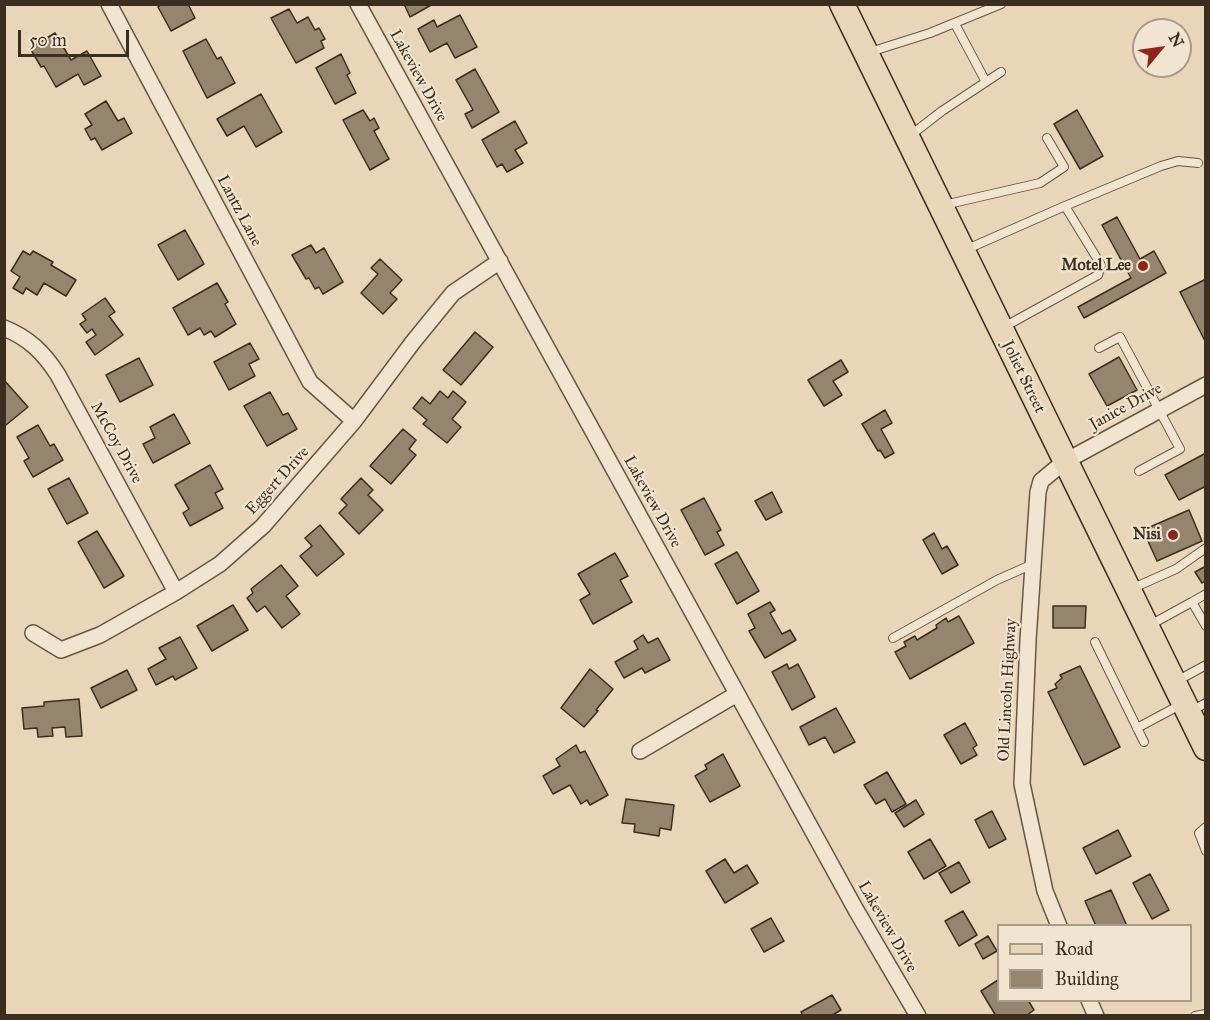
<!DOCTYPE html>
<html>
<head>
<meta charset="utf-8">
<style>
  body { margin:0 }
  #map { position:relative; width:1210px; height:1020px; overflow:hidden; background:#e9d5b7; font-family:"IM FELL Great Primer",serif }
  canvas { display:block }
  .frame { position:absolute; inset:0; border:6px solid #3b2e1f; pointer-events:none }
  .legend { position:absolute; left:997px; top:924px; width:195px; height:78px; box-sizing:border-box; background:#f1e4d0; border:2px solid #a89b89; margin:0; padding:8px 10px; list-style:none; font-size:18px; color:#3b2e1f }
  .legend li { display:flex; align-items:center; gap:12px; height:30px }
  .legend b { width:30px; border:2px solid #a89b89 }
  .north { position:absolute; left:1132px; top:18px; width:60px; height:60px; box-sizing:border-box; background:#f1e4d0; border:2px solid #a89b89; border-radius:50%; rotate:61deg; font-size:16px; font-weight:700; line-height:24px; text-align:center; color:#3b2e1f }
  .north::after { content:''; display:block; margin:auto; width:21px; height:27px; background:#8f2418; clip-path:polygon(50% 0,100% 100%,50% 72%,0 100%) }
  .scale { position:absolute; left:18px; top:30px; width:111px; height:27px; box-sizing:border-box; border:3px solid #3b2e1f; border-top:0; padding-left:8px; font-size:18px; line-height:21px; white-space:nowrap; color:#3b2e1f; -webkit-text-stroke:4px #f1e4d0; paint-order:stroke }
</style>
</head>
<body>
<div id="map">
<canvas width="1210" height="1020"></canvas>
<div class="frame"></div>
<ul class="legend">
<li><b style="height:8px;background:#e9d5b7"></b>Road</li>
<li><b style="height:16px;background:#95856e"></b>Building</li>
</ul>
<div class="north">N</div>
<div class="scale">50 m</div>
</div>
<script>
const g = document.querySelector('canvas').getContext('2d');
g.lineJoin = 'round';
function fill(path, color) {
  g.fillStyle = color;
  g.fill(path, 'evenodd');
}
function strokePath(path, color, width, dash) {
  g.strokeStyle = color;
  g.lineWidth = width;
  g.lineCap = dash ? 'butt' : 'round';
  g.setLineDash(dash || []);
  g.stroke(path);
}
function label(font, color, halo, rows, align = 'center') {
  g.font = font + ' "IM FELL Great Primer",serif';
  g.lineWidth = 4.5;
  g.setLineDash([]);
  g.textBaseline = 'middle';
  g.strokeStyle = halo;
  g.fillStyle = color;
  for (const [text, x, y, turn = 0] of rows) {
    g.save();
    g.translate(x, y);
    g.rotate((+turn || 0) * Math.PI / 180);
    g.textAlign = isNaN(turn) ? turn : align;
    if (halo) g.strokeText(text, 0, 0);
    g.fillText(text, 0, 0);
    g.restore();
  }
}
const building = new Path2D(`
  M162 4H188L195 18 171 31 158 7Z
  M404 4H433L410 17Z
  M289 9 297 23 308 17 315 30 319 28 325 39 321 41 324 48 296 63 271 18Z
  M460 15 477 47 455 58 447 43 430 52 418 29 434 20 437 27Z
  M55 33 71 60 87 51 101 76 84 85 78 74 56 87 44 66 41 67 30 48Z
  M206 39 217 59 221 57 235 83 207 98 183 51Z
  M341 54 350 73 347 75 356 93 335 104 316 68Z
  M475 69 499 112 472 128 465 114 473 110 456 80Z
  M261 94 282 132 256 147 244 126 227 136 217 119Z
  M106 101 118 121 124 118 132 133 102 150 95 138 91 140 85 129 92 125 85 114Z
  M363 110 370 121 374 118 379 128 374 131 389 159 370 170 343 120Z
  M1077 110 1103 156 1080 169 1054 124Z
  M515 121 527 143 515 150 523 163 507 172 502 164 497 167 482 140Z
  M1117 217 1140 259 1154 251 1166 273 1084 318 1078 307 1131 278 1102 225Z
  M185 230 204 264 178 280 158 245Z
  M311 245 316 253 324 248 343 282 323 294 319 287 315 289 309 278 306 279 292 255Z
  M23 251 30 255 33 251 53 262 51 265 76 280 66 296 44 283 37 295 26 288 23 294 13 288 20 277 11 271Z
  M380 259 402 280 390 293 397 299 383 314 361 293 378 274 371 268Z
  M1206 279V343L1180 292Z
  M217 283 228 302 225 304 236 324 215 337 211 331 204 335 200 328 188 335 173 308Z
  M105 298 115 312 109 316 123 335 95 355 86 342 96 335 92 329 87 333 80 324 86 320 82 314Z
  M475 332 493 347 461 385 443 370Z
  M250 343 259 359 249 364 255 376 229 390 214 362Z
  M1119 357 1137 390 1107 406 1089 374Z
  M139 358 153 385 120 402 106 375Z
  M841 360 848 372 833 381 842 395 824 406 808 380Z
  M4 380 28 407 6 425 4 423Z
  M440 391 448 398 453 391 466 402 452 419 461 427 447 443 423 424 427 420 413 408 422 397 430 404Z
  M270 392 283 415 288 413 297 429 267 446 244 406Z
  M885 410 892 423 881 429 894 453 885 458 880 450 878 451 862 424Z
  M174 414 190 443 153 463 143 444 155 438 150 427Z
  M38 425 50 446 54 444 63 460 33 477 24 461 29 458 17 437Z
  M403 429 416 440 409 449 416 455 391 484 370 466Z
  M1206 453V486L1179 500 1165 475Z
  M210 465 223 489 215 493 223 508 190 526 183 513 189 509 175 485Z
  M69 478 88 513 67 524 48 489Z
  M361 478 373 490 368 495 383 510 359 534 339 513 347 505 341 499Z
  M772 492 782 512 766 520 755 501Z
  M704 498 721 530 717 532 724 545 705 555 681 510Z
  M1189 510 1202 541 1157 561 1143 530Z
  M320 525 344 554 317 576 300 556 312 546 305 538Z
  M97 531 124 576 104 588 78 542Z
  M934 533 942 549 947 546 958 565 942 574 923 540Z
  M737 552 759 591 737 604 715 564Z
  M615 553 628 576 620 580 632 602 593 624 580 600 590 594 578 574Z
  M281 565 298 586 286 596 300 614 282 628 265 606 257 612 247 598 253 593 251 589Z
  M1206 566V580L1202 583 1195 572Z
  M770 602 775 610 770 613 782 634 790 630 796 640 765 658 749 631 755 628 748 614Z
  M233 605 248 630 212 651 197 626Z
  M1053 606H1086L1085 628H1053Z
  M959 616 974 643 910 679 895 652 906 646 904 642 915 636 917 640 937 628 936 625 946 618 948 622Z
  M643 635 648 643 658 638 670 660 645 673 642 668 624 678 615 662 638 649 634 641Z
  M180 637 197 668 175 680 173 676 156 685 148 669 166 659 159 648Z
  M787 664 789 669 798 664 815 697 792 710 772 672Z
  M1080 666 1120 747 1084 765 1048 692 1057 688 1055 684 1062 678 1060 675Z
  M590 669 613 689 596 710 598 711 584 727 561 708Z
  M127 670 137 690 101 708 91 688Z
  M79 699 82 736 66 737 65 727 52 728 53 736 38 737 37 728 24 729 22 708 44 706V702Z
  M836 708 855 742 834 753 825 737 809 745 800 727Z
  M965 723 977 745 973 748 977 755 961 764 944 735Z
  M576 745 580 753 585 751 608 795 590 805 587 800 581 804 570 785 553 794 543 776 560 766 556 759Z
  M723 754 740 786 710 802 695 776 707 769 705 765Z
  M887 772 906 804 892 812 885 799 876 804 864 785Z
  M626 799 674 805 671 830 660 828 659 836 634 832 635 824 622 823Z
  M916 800 924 814 904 827 895 813Z
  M992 811 1006 839 989 848 975 820Z
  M1118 830 1131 856 1096 874 1083 848Z
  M930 839 946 866 924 879 908 852Z
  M725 859 734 873 747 865 758 883 725 903 706 871Z
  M959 862 970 882 951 893 939 873Z
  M1150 874 1169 910 1152 919 1133 883Z
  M1111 890 1127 926H1096L1085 901Z
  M963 911 977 935 959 946 945 921Z
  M771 918 784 941 764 952 751 929Z
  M988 936 997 951 983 959 975 944Z
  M998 980V1000H1028L1034 1010 1026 1016H996L981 991Z
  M832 995 841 1010 831 1016H803L801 1012Z`);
const service = new Path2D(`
  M955 24 986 82
  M870 52 930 33 1001 4
  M911 135 942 111 1001 72
  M944 205 1040 183 1064 167 1047 138
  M1065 206 1161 166 1178 161 1198 163
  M965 250 1065 206 1101 265 1098 275 1004 327
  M1099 348 1120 337 1180 449 1139 471
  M1131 589 1176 569 1206 548
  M1192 602 1206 594
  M1150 625 1192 602 1206 626
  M893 638 997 580 1033 564
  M1095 642 1144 742
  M1175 682 1206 665
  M1191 711 1206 703
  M1137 728 1182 704
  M1206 827 1199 833 1206 851
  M1195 1016 1206 1014`);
const minor = new Path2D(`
  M109 4 310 382 354 421
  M358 4 856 910 918 1016
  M4 328C29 338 44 353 58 375L176 592
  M33 633 61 650 100 635 176 592 220 564 263 526 354 421 413 342 453 293 500 261
  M640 751 737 694
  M1059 926 1045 891 1022 784 1028 640 1038 492 1041 481 1064 462 1206 385
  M1089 1000 1096 1016`);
const primary = new Path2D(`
  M842 4 1206 748`);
const markers = [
  [1143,266,6,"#8f2418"],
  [1173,535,6,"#8f2418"]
];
const streetNames = [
  ["Lakeview Drive",418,76,61],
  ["Lantz Lane",239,211,62],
  ["Joliet Street",1023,377,64],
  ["Janice Drive",1126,407,-29],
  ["McCoy Drive",116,443,61],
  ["Eggert Drive",278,481,-48],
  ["Lakeview Drive",652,502,61],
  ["Old Lincoln Highway",1008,690,-87],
  ["Lakeview Drive",887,927,60]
];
const poiNames = [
  ["Motel Lee",1131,266],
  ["Nisi",1161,535]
];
fill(building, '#95856e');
strokePath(building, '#3b2e1f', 1.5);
strokePath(service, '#665845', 10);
strokePath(minor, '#665845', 18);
strokePath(primary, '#3b2e1f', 27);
strokePath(service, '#f1e4d0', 8);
strokePath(minor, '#f1e4d0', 15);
strokePath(primary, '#e9d5b7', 24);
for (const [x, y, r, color] of markers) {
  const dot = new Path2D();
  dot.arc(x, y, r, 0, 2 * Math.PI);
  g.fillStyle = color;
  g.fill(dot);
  strokePath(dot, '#f1e4d0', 2);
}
label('16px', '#3b2e1f', '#f1e4d0', streetNames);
label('bold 16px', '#3b2e1f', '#f1e4d0', poiNames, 'right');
</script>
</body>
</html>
